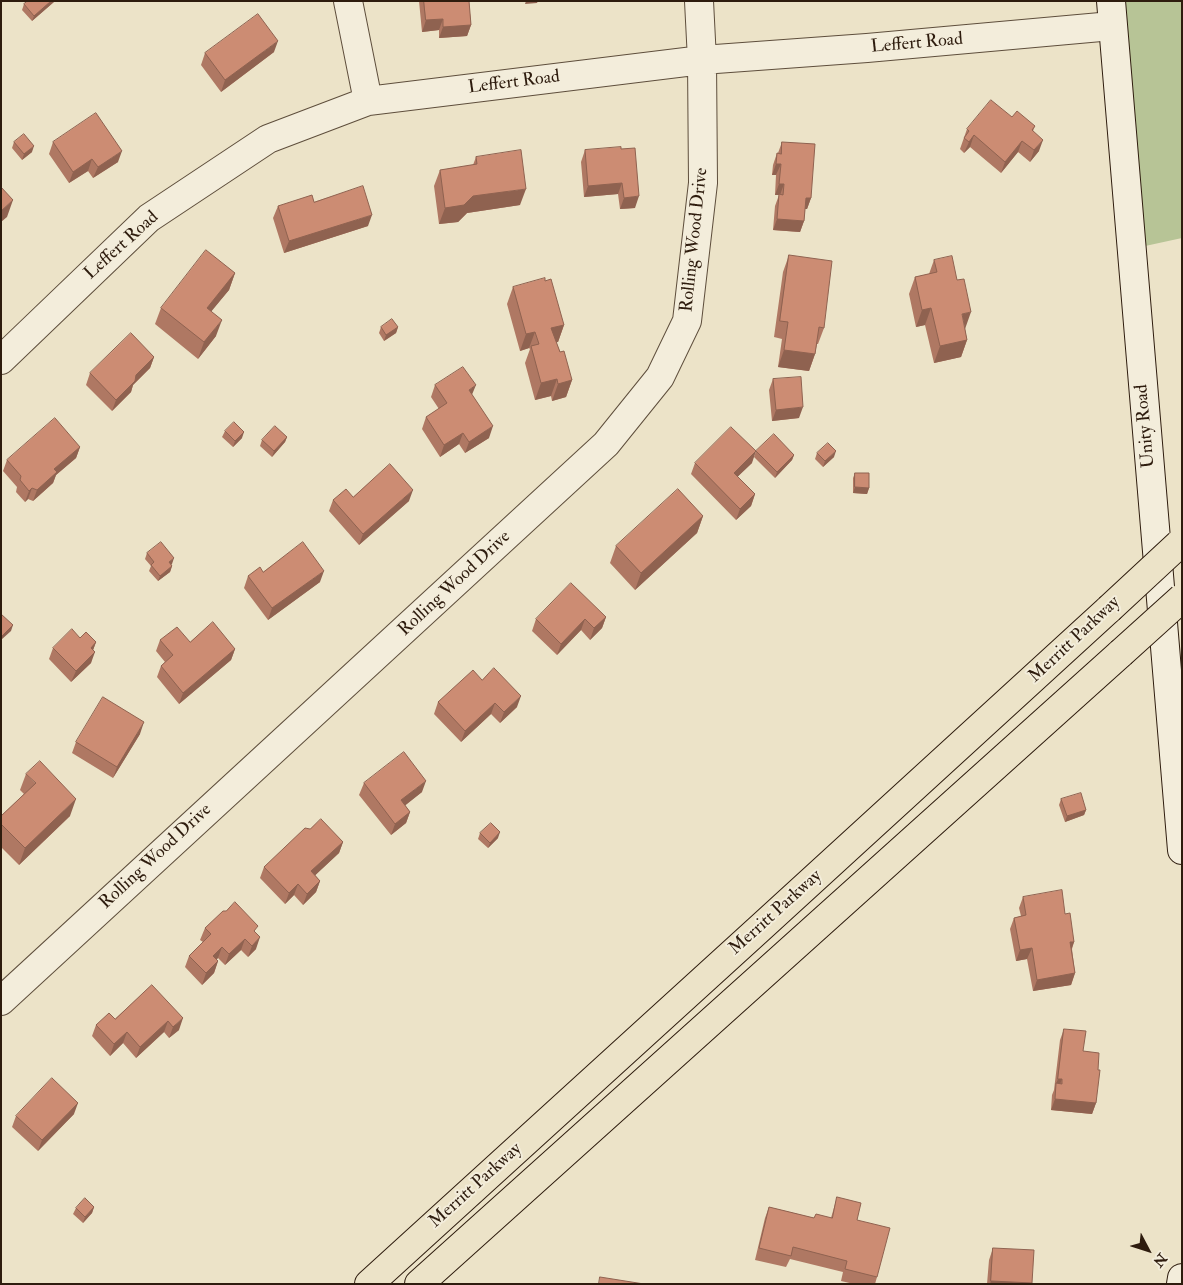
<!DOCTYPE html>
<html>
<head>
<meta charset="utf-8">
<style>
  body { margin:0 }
  #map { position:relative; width:1183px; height:1285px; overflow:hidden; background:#ece3c8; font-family:"IM FELL Double Pica",serif }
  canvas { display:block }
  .frame { position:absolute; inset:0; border:2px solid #2e1c0e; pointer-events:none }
  .north { position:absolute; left:1123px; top:1225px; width:50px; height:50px; -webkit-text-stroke:4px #f3eddb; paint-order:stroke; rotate:130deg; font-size:14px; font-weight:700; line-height:20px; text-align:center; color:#2e1c0e }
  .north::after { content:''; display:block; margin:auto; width:18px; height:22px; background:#2e1c0e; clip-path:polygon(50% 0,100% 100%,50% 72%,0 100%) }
</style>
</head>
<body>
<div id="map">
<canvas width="1183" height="1285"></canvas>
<div class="frame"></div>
<div class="north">N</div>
</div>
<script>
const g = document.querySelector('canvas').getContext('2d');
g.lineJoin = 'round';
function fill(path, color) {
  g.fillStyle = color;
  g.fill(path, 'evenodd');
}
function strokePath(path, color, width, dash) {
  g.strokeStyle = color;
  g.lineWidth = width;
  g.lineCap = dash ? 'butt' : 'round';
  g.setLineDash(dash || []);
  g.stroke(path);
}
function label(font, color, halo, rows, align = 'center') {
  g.font = font + ' "IM FELL Double Pica",serif';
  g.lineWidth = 4;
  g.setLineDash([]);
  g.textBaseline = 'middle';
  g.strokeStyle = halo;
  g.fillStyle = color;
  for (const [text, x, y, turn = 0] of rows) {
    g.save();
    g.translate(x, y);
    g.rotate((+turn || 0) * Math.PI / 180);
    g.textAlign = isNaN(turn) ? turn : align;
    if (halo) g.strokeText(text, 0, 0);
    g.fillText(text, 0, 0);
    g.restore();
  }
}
const green = new Path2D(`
  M1126 1H1182V238L1136 248 1126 66Z`);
const street = new Path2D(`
  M348 1 368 101
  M1 360 149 218 268 139 368 101 702 60 867 48 1112 26
  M1 1001 606 444 660 377 687 321 703 183 702 60 699 1`);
const secondary = new Path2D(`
  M1111 1 1182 850
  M1181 1284 1182 1278`);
const highway = new Path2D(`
  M369 1284C616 1059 863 835 1109 609
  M419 1284 1121 653`);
const highwayBridge = new Path2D(`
  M1109 609 1179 544
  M1121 653 1182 598`);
const wall = new Path2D(`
  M419 1H469L471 25 467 36 439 38V30L422 32Z
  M54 2 32 21 22 10 24 4Z
  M274 52 221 92 201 65 205 53Z
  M1012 117 1035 126 1033 131 1039 151 1030 162 1018 152 1001 173 970 147 964 153 960 149 967 129Z
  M14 142 32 152 22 160 12 148Z
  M53 142 118 162 93 178 88 171 69 183 49 154Z
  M782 142 811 198 807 209H805L804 221 800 232 773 230 775 206 779 195H775L776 175H772L773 165 777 153H778Z
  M621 149 635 208 620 209 618 194 584 197 581 162 585 150Z
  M476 157 520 205 467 213 458 222 439 224 434 186 440 170 473 165Z
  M314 202 368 226 284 253 273 218 278 206Z
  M789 255 824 328 818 344H817L815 354 809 371 778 367 782 339 774 337 783 272Z
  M934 260 965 329 967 340 961 357 934 363 925 325 916 327 909 294 915 277 929 274Z
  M235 273 229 290 211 311 216 336 198 359 155 324 161 308Z
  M513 287 564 325 558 342H556L572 380 566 397 552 401 551 396 535 400 525 363 530 349 529 348 520 351 507 304Z
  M381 327H398L396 333 384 341 379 333Z
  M154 357 150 368 133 385 131 392 112 411 86 385 90 373Z
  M773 379 799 418 772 421 769 390Z
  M435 385 472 395 489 438 465 453 459 444 440 457 422 429 426 417 439 409 431 397Z
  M225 431 242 438 233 447 222 437Z
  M287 437 285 442 272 457 260 446 262 440Z
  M80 447 76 458 56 475 53 483 33 501 28 499 25 502 16 492 17 487 3 471 7 460Z
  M756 451 794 455 792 460 775 478 754 457Z
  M817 453 834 457 823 467 815 459Z
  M695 463H752L737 477 755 494 751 506 736 520 691 474Z
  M855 473 869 488 867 494 853 493V478Z
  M353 497 409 501 359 545 329 511 333 500Z
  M703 516 697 533 635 590 610 563 616 546Z
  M147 553 172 564H171L172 566 170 572 158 581 149 571 151 566 145 559Z
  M263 572 320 582 268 620 244 588 248 576Z
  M606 617 602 628 590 640 581 630 557 655 532 631 536 619Z
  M80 638 96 642 93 650 91 663 71 682 49 659 53 648Z
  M160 640 190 642 235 649 231 660 179 704 157 677 161 666 165 662 156 651Z
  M482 680 517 707 500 723 491 714 461 742 434 714 438 702Z
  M140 734 113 778 72 753 76 742Z
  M26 774 70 816 19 865 1 847V816L24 794 20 790Z
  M364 783 422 792 405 805 410 812 406 823 391 835 359 795Z
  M1061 799 1086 810 1084 815 1065 822 1059 805Z
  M480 833 498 838 488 848 478 839Z
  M343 842 339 853 315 875 320 881 316 892 303 905 294 895 285 904 260 878 264 867Z
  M1023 897 1065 914 1074 942 1072 949 1075 973 1071 985 1033 991 1027 959 1016 961 1010 929 1014 918 1021 916 1019 908Z
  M205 928 256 933V949L248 957 241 950 225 965 218 958 216 960 218 961 214 973 202 985 185 967 189 956 203 942 200 940Z
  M152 985 179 1030 169 1038 164 1032 136 1058 123 1043 110 1056 92 1036 96 1025 115 1019Z
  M1064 1029 1083 1051 1096 1103 1092 1114 1051 1110 1052 1095 1054 1090 1060 1040Z
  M74 1114 38 1151 12 1127 16 1116Z
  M837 1197 857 1220 877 1277 875 1284H854L841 1281 843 1272 790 1259 786 1267 755 1260 765 1218 769 1207 814 1218 816 1214 831 1218Z
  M94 1207 92 1213 83 1223 73 1214 76 1208Z
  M993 1248 1032 1284H987L989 1260Z`);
const shadedWall = new Path2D(`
  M51 1H55L32 21 34 16Z
  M526 1H538L537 3 525 4Z
  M443 19 439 30 422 32 426 20Z
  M471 25 467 36 439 38 443 27Z
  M278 41 274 52 221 92 225 80Z
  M974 135 970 147 964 153 969 142Z
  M1043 140 1039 151 1030 162 1034 150Z
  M1022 141 1018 152 1001 173 1005 162Z
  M34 146 32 152 22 160 24 154Z
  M122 151 118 162 93 178 98 167Z
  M92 159 88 171 69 183 73 172Z
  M776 164H781L776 175H772Z
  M622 183 618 194 584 197 588 186Z
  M779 184H784L780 195H775Z
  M526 189 520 205 467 213 458 222 439 224 445 208 473 196Z
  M639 196 635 208 620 209 624 198Z
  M806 198H811L807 209H802Z
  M13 200 7 217 1 222V211Z
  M372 215 368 226 284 253 289 241Z
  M777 219 804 221 800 232 773 230Z
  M235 273 229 290 201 324 207 308Z
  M931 308 925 325 916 327 922 310Z
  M971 312 965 329 962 314Z
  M222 320 216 336 198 359 204 342Z
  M564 325 558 342 545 345 551 328Z
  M398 327 396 333 384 341 386 335Z
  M535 332 529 348 520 351 526 334Z
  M967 340 961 357 934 363 940 346Z
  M784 350 815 354 809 371 778 367Z
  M154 357 150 368 133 385 131 392 112 411 116 400 136 375Z
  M557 379 551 396 535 400 541 383Z
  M572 380 566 397 552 401 558 384Z
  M476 385 471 397 469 390Z
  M803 407 799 418 772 421 776 410Z
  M493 426 489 438 465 453 469 442Z
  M244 432 242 438 233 447 235 441Z
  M463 433 459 444 440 457 444 445Z
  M287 437 285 442 272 457 274 451Z
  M80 447 76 458 56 475 53 483 33 501 37 490 54 469Z
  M756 451 752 463 729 485 734 473Z
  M836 451 834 457 823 467 825 461Z
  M794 455 792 460 775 478 777 472Z
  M855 487 869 488 867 494 853 493Z
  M32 488 28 499 25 502 29 491Z
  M413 490 409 501 359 545 363 534Z
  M755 494 751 506 736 520 740 509Z
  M703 516 697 533 635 590 641 573Z
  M174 558 172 564 166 568 169 562Z
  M172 566 170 572 158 581 160 576Z
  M324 571 320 582 268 620 272 608Z
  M606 617 602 628 590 640 594 628Z
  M585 619 581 630 557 655 561 644Z
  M13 625 11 631 1 640V637Z
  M96 642 92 653 91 648Z
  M235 649 231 660 179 704 183 693Z
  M95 652 91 663 71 682 76 671Z
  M521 696 517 707 500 723 504 712Z
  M495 703 491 714 461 742 465 731Z
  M144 722 140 734 113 778 117 767Z
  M426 781 422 792 397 812 401 800Z
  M76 799 70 816 19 865 25 848Z
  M1086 810 1084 815 1065 822 1067 816Z
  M410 812 406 823 391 835 395 824Z
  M500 832 498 838 488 848 490 843Z
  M343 842 339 853 307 883 311 871Z
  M320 881 316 892 303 905 307 894Z
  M298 884 294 895 285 904 289 893Z
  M260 937 256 949 248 957 252 946Z
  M245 939 241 950 225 965 229 954Z
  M1070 942H1074L1070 953Z
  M222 947 218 958 208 967 213 956Z
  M1032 948 1027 959 1016 961 1020 950Z
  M218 961 214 973 202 985 206 973Z
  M1075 973 1071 985 1033 991 1037 980Z
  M183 1018 179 1030 169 1038 173 1027Z
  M168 1021 164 1032 136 1058 140 1047Z
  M127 1032 123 1043 110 1056 114 1044Z
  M1058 1079H1062L1058 1090 1056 1084Z
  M1055 1099 1096 1103 1092 1114 1051 1110Z
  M78 1103 74 1114 38 1151 42 1140Z
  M94 1207 92 1213 83 1223 85 1217Z
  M991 1281 1032 1283V1284H990Z`);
const building = new Path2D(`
  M28 1H51L34 16 24 4Z
  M424 1H469L471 25 443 27V19L426 20Z
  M258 14 278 41 225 80 205 53Z
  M991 100 1012 117 1017 111 1035 126 1032 130 1043 140 1034 150 1022 141 1005 162 974 135 969 142 964 138 969 131 967 129Z
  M96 113 122 151 98 167 92 159 73 172 53 142Z
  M24 134 34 146 24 154 14 142Z
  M782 142 815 144 811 198H806L804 221 777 219 779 194 783 195 784 184H779L781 164H776L777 153 781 154Z
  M621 147V149L635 148 639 196 624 198 622 183 588 186 585 150Z
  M521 150 526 189 473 196 464 205 445 208 440 170 477 164 476 157Z
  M363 186 372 215 289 241 278 206 312 195 314 202Z
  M1 187 13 200 1 211Z
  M206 250 235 273 207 308 222 320 204 342 161 308Z
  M789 255 832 261 824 328 819 327 815 354 784 350 788 322 780 321Z
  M952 256 957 280 964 279 971 312 962 314 967 340 940 346 931 308 922 310 915 277 937 272 934 260Z
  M545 278V281L551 279 564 325 551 328 560 352 564 351 572 380 558 384 557 379 541 383 531 346 539 344 535 332 526 334 513 287Z
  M392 319 398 327 386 335 381 327Z
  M131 333 154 357 136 375 135 381 116 400 90 373Z
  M463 367 476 385 469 390 493 426 469 442 463 433 444 445 426 417 447 403 435 385Z
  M801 377 803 407 776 410 773 379Z
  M55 418 80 447 54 469 57 472 37 490 32 488 29 491 20 480 21 476 7 460Z
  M234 422 244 432 235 441 225 431Z
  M275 426 287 437 274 451 262 440Z
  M731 427 756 451 734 473 755 494 740 509 695 463Z
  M774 434 794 455 777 472 756 451Z
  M828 443 836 451 825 461 817 453Z
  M390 464 413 490 363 534 333 500 346 489 353 497Z
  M855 473H869V488L855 487Z
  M678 489 703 516 641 573 616 546Z
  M161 542 174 558 169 562 172 566 160 576 151 565 154 562 147 553Z
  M303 542 324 571 272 608 248 576 260 567 263 572Z
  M571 583 606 617 594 628 585 619 561 644 536 619Z
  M1 614 13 625 1 637Z
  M213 622 235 649 183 693 161 666 173 655 160 640 177 627 190 642Z
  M72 629 80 638 86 632 96 642 91 648 95 652 76 671 53 648Z
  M494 668 521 696 504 712 495 703 465 731 438 702 473 670 482 680Z
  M103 697 144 722 117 767 76 742Z
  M404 752 426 781 401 800 410 812 395 824 364 783Z
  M40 761 76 799 25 848 1 824V816L36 783 26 774Z
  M1081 793 1086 810 1067 816 1061 799Z
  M321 819 343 842 311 871 320 881 307 894 298 884 289 893 264 867 305 828 310 829Z
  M491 823 500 832 490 843 480 833Z
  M1062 890 1065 914 1070 913 1074 942H1070L1075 973 1037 980 1032 948 1020 950 1014 918 1026 915 1023 897Z
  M235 902 258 926 254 931 260 937 252 946 245 939 229 954 222 947 213 956 218 961 206 973 189 956 211 934 205 928 223 911H226Z
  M152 985 183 1018 173 1027 168 1021 140 1047 127 1032 114 1044 96 1025 109 1013 115 1019Z
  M1064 1029 1086 1031 1083 1051 1099 1053 1098 1070H1100L1096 1103 1055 1099 1056 1083 1062 1084V1079H1058Z
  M52 1078 78 1103 42 1140 16 1116Z
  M837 1197 861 1203 857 1220 890 1228 877 1277 845 1269 847 1261 793 1247 791 1256 759 1248 769 1207 814 1218 816 1214 832 1218Z
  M85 1198 94 1207 85 1217 76 1208Z
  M993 1248 1034 1250 1032 1283 991 1281Z
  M600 1277 644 1284H599Z`);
const streetNames = [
  ["Leffert Road",917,44,-5],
  ["Leffert Road",514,83,-7],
  ["Rolling Wood Drive",695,240,-84],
  ["Leffert Road",122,246,-42],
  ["Unity Road",1146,426,-95],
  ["Rolling Wood Drive",455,584,-43],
  ["Merritt Parkway",1075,640,-43],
  ["Rolling Wood Drive",156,857,-43],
  ["Merritt Parkway",776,913,-42],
  ["Merritt Parkway",476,1186,-42]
];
fill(green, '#b7c496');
strokePath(street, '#5e4e3c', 30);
strokePath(secondary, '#2e1c0e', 30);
strokePath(highway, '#2e1c0e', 30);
strokePath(street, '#f3eddb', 28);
strokePath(secondary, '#f3eddb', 28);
strokePath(highway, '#ece3c8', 28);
strokePath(highwayBridge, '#2e1c0e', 30, []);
strokePath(highwayBridge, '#ece3c8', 28);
fill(wall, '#af7863');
fill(shadedWall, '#8f6250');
fill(building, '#cc8c73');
strokePath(building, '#8f6250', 1);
label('18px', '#2e1c0e', '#f3eddb', streetNames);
</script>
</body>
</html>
